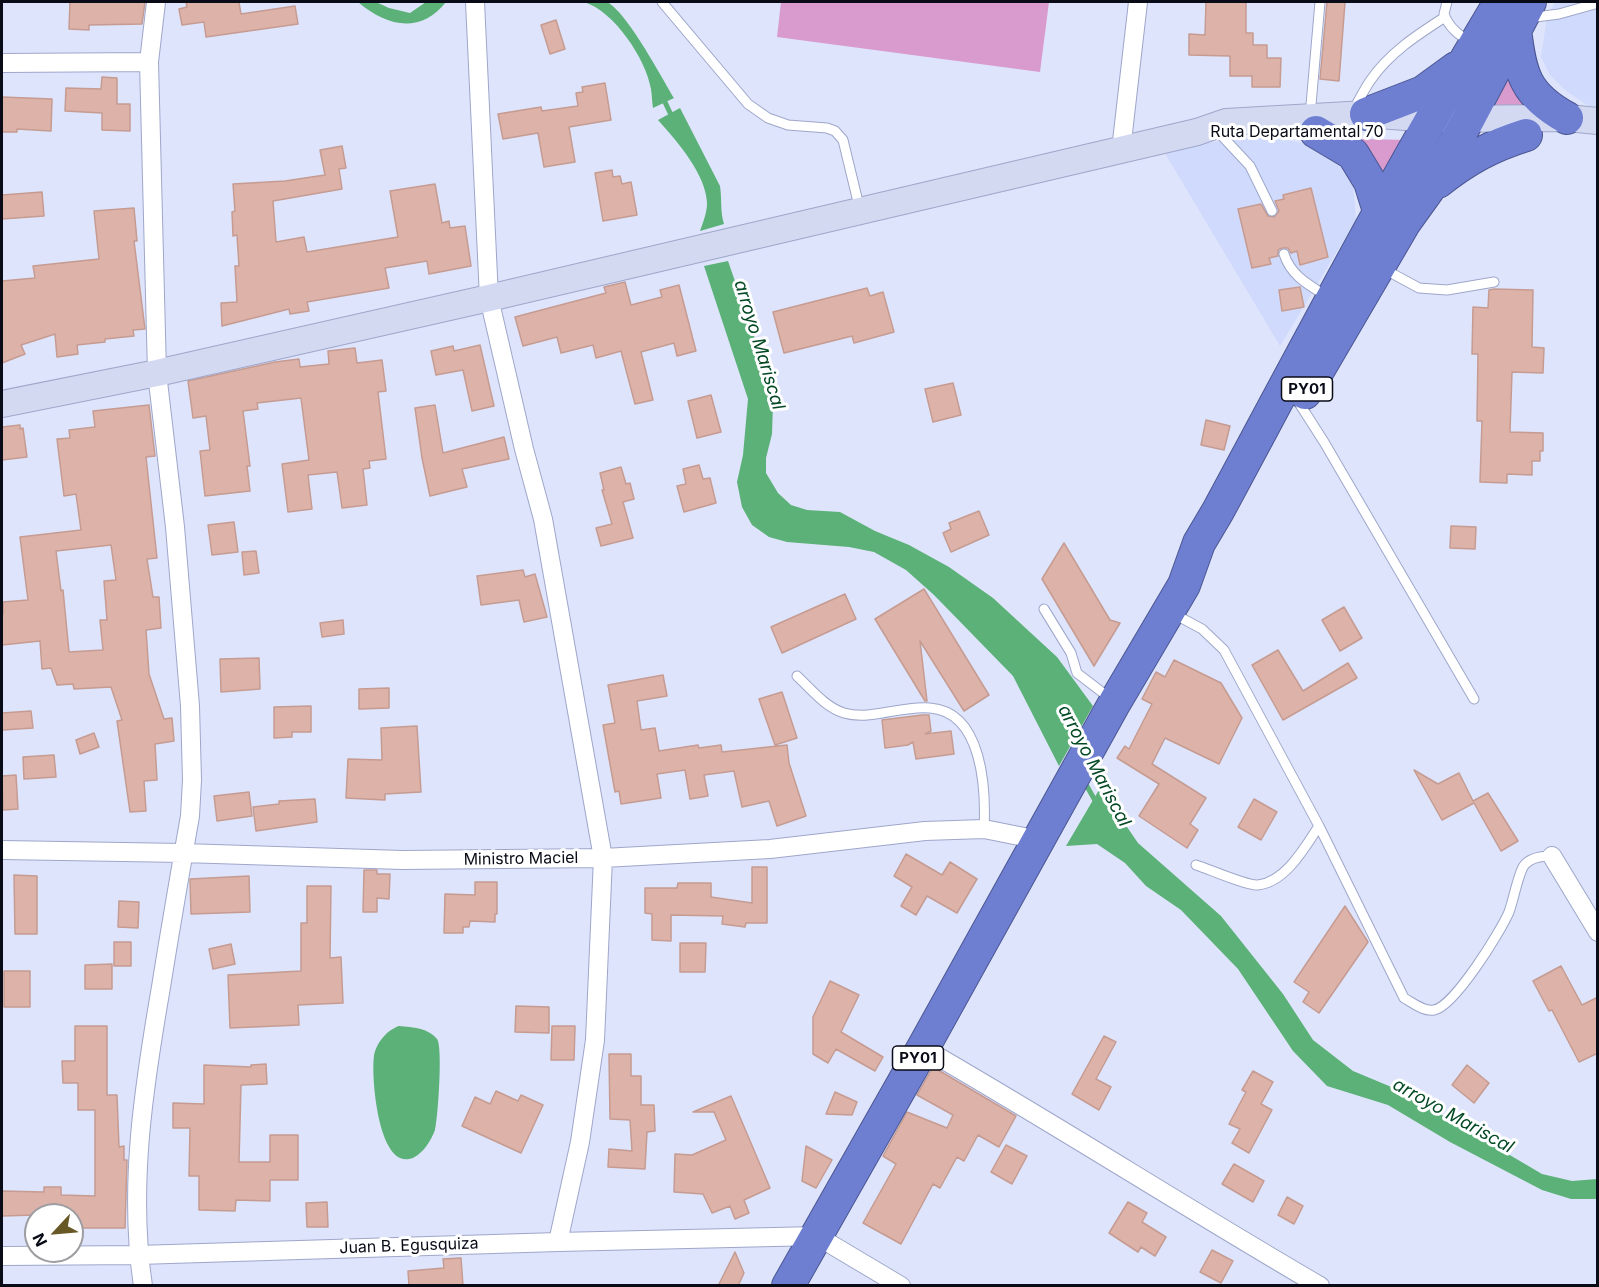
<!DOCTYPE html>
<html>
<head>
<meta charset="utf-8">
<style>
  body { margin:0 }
  #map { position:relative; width:1599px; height:1287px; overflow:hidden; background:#dee4fb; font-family:Inter,sans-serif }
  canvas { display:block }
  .frame { position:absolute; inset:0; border:3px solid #090b17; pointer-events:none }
  .north { position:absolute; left:24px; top:1203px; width:60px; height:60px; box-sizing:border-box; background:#fff; border:2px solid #9d9da2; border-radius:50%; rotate:244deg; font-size:16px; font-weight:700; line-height:24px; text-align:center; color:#090b17 }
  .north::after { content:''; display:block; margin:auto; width:21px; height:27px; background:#675826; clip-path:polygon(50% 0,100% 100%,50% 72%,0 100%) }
</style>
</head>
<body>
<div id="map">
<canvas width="1599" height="1287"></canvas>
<div class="frame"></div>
<div class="north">N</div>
</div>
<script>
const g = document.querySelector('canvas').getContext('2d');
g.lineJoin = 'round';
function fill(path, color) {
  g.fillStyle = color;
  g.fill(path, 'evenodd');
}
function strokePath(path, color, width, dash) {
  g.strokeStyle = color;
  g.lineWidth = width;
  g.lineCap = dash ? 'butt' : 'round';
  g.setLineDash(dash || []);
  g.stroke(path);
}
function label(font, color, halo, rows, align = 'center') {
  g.font = font + ' Inter,sans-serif';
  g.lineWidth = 6;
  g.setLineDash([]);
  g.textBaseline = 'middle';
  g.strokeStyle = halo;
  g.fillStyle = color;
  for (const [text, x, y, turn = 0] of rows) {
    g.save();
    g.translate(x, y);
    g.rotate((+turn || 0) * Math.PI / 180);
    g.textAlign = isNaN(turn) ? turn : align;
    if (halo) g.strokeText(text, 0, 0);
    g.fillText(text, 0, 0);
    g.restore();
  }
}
const built = new Path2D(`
  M1555 2H1597V106H1589L1566 91 1550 75 1541 57 1547 17Z
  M1240 138H1277L1312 145 1337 157 1353 182 1356 220 1280 346 1163 150Z`);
const green = new Path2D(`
  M781 2H1049L1040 72 777 37Z
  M1512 54 1542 111 1482 109Z
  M1353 139 1411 140 1381 189Z`);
const water = new Path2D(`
  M358 2H376L389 8 410 13 426 2H446C420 35 386 26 358 2Z
  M584 2C591 1 601 0 607 2 627 12 662 78 674 98L653 108C652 102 652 95 651 89 646 59 614 11 584 2Z
  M680 108 720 186C722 199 720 211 724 224L700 231C703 223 707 212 707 204 707 175 676 140 658 120Z
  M728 261 754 336 773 404 772 434 766 458V473L778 493 791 505 807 510 840 512 875 531 909 545 949 567 993 598 1057 657 1093 706 1059 766 1013 676 934 595 906 570 874 552 849 547 787 542 769 537 752 525 742 507 737 482 743 455 748 399 704 266Z
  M1106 778 1114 808 1138 843 1221 916 1283 994 1313 1040 1353 1071 1401 1091 1542 1174 1572 1181 1597 1179V1199H1571L1542 1190 1450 1142 1388 1105 1327 1086 1293 1051 1238 969 1181 910 1146 886 1125 863 1097 844 1066 846Z
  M399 1026C413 1027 428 1028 437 1039 443 1046 438 1119 435 1130 431 1141 421 1157 409 1159 378 1165 371 1076 374 1056 376 1043 387 1030 399 1026Z`);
const stream = new Path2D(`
  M663 98 673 119
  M1084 781 1097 804`);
const building = new Path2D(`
  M70 2H145L142 24 89 25V30L69 29Z
  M186 2H239L241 14 295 6 298 24 206 37 204 22 182 25 179 9 187 7Z
  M1206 2H1246V33H1253V45H1267V58H1281L1280 87H1252V76H1230V56L1189 55V34L1205 35Z
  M1327 2H1345L1339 81 1320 79Z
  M556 20 565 49 550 54 541 25Z
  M102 77 117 78V104H130V131L102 130V113L65 111 66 88 101 89Z
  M605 83 611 120 569 127 575 162 544 167 538 133 503 139 498 114 541 107 542 111 578 106 576 93 583 92 582 87Z
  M2 97 52 99 51 131 17 129V132H2Z
  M342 146 346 168 339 169 342 189 273 201 276 242 304 237 307 252 398 237 390 191 435 184 442 223 449 221 450 228 465 226 471 266 429 274 427 261 385 268 389 288 307 302 309 311 290 314 289 309 222 326 221 303 237 302 235 266H239L237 235 233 236 232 212 235 211 233 184 285 181 325 175 320 150Z
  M612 170 613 177 620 176 622 184 631 182 637 215 603 221 595 173Z
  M1311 188 1328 257 1300 265 1297 251 1291 253 1288 248H1282L1278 250V256L1269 258 1271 264 1252 268 1238 209 1261 204 1268 216 1274 217 1279 211 1275 201 1284 199 1283 195Z
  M42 192 44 216 2 219V195Z
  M134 208 137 241H134L145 329 133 330 134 336 105 339V342L77 345 78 354 57 357 55 334 21 345 25 354 2 363V281L35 278 33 266 99 259 94 211Z
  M625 282 631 305 662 297 660 290 679 285 696 351 677 356 674 343 641 352 653 400 635 404 621 351 596 358 593 345 561 353 557 337 523 346 515 317 606 293 604 287Z
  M1300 287 1304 307 1282 311 1279 290Z
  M867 288 870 296 883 292 894 332 854 343 852 336 784 353 773 312Z
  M1494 289 1533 290 1532 347 1544 348 1543 373 1512 372 1510 432 1543 433V451H1540V461H1532V475L1507 474V483L1480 482 1482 421H1477L1478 354H1472L1473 307 1488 308 1489 290Z
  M480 345 494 406 472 411 463 370 436 375 431 351 453 346 454 351Z
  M355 348 357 363 382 360 386 391 378 392 386 459 369 461 370 468 363 469 367 505 342 508 337 472 308 475 312 509 288 512 282 464 309 460 301 398 257 403 258 409 243 411 250 466H247L250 491 205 496 200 451 210 450 206 416 193 418 188 381 275 362 299 359 300 367 329 364 328 351Z
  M953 383 961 415 933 422 925 389Z
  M711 395 721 432 697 438 688 401Z
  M149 405 155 456 146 457 157 558 147 559 153 597H159L161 628 146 630 149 674 164 719 172 718 174 741 155 744 157 780 144 781 146 811 130 812 117 721 122 720 111 687 74 689 73 684 57 685 51 668 42 669 40 641 2 645V614H3V602L28 600 20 537 81 530 76 494 64 496 57 439 70 438 69 430 95 427 93 411ZM111 545 116 580 104 581 107 620H100L103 650 69 652 63 590 61 591 56 551Z
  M435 405 443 453 504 437 509 459 462 469 467 487 430 496 422 458 415 408Z
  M1206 420 1230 426 1224 450 1201 445Z
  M20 425V429L23 428 27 457 2 460V427Z
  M699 465 703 479 710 478 716 503 684 512 677 486 686 484 683 469Z
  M621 467 626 484 630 483 634 499 623 502 633 538 601 546 596 528 612 524 602 490H604L600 473Z
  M979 511 989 535 951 552 943 533 951 529 949 523Z
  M234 522 238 552 212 555 208 525Z
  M1451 526 1476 527 1475 549 1450 548Z
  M1064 543 1110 620 1120 623 1094 666 1042 579Z
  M256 551 259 573 244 575 242 552Z
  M523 570 525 577 535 574 547 617 524 622 519 600 481 605 477 576Z
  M924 589 989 695 964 711 920 641 927 701H925L875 619Z
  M845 594 856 619 782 653 771 627Z
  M1344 607 1362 638 1340 651 1322 620Z
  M343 620 344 634 322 637 320 623Z
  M1278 650 1303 691 1348 663 1357 678 1283 720 1252 665Z
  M259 658 260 689 221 692 220 659Z
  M1174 660 1221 683 1242 718 1219 764 1165 738 1152 764 1206 798 1190 824 1198 830 1187 848 1139 816 1159 784 1117 758 1125 746 1129 749 1152 704 1142 699 1156 672 1165 677Z
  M663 675 667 696 637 701 641 730 655 728 659 751 698 745 699 748 721 745 722 752 787 745 789 763 806 816 777 826 769 801 742 807 734 771 704 775 708 796 690 799 685 770 657 774 661 798 621 804 619 791 615 792 603 725 615 723 608 685Z
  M389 688V708L359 709V689Z
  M782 692 797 738 775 745 759 699Z
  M311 706V732H292V737L274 738V707Z
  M31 711 33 728 2 730V713Z
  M922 715H929L931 731 925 734 951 731 954 754 916 759 913 742 908 745 885 748 882 720Z
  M417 726 421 792 385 794V800L346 798 348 759 382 760 381 728Z
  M94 733 99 747 80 754 76 740Z
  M54 755 56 777 24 779 23 757Z
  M1414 770 1438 784 1459 773 1473 801 1488 793 1518 841 1501 851 1474 803 1442 820Z
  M16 775 18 809 3 810 2 776Z
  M249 792 252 816 217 821 214 796Z
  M315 799 317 822 256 831 253 807 279 804V801Z
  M1254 799 1277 812 1261 840 1238 827Z
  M906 854 942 875 950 862 977 879 957 913 927 896 916 915 901 906 912 887 894 876Z
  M752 867H767V923H746L745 927 722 924 723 916 671 915V941L652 940V914L645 913V888H677L678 883H711V897L752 903Z
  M364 870H377V874H390L389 899 377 898V912H363Z
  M14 875 37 876V934H15Z
  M249 876 250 912 191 914 190 879Z
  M475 882H497V914H495V922L470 921 469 927H463V933H444L445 894 475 895Z
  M307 886H331L330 958 341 957 343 1003 298 1005 299 1025 230 1028 228 975 301 971V923H307Z
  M119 901 139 902 138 928 118 927Z
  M1345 906 1368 942 1319 1013 1303 1002 1309 992 1294 982Z
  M114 942H131V966H114Z
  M680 943H706L705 972H680Z
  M231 944 235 964 213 969 209 949Z
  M112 964V989H85V965Z
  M1561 966 1582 1005 1598 997V1053L1579 1062 1552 1010 1549 1011 1533 981Z
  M4 971H30V1007H4Z
  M830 981 859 995 841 1032 883 1057 875 1071 836 1049 828 1063 813 1054V1017Z
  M516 1006 549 1007V1033L515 1032Z
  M75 1026H107V1095H117L119 1147 124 1146V1160H127L125 1228H72V1215L68 1214 2 1216V1191L44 1192V1187H61V1195L95 1196V1110H78V1083H63L62 1061H75Z
  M552 1026H575L574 1060H551Z
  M1104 1036 1116 1042 1096 1079 1111 1087 1099 1110 1072 1094Z
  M609 1054H631V1076H641V1105H654L655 1131 647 1132 645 1169 608 1167 609 1149 632 1151 630 1120 610 1119Z
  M266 1064 267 1084 241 1085 239 1162H270V1135H298V1180H270V1201L236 1200 235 1211 199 1210V1176H189L190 1128H173V1103L204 1104V1065L251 1067V1065Z
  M1467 1065 1489 1083 1474 1103 1452 1085Z
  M933 1067 1016 1116 999 1147 978 1135 964 1161 957 1157 940 1188 933 1184 901 1244 863 1223 896 1164 883 1156 907 1112 947 1128 953 1115 917 1095Z
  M1253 1071 1273 1082 1261 1104 1272 1110 1249 1153 1232 1143 1240 1129 1229 1124 1246 1092 1242 1090Z
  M496 1091 518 1101 521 1095 543 1105 521 1153 462 1126 475 1097 490 1104Z
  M835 1092 857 1102 852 1115 826 1114Z
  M731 1096 770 1188 744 1200 749 1213 735 1219 730 1206 712 1213 703 1194 674 1192 675 1154 692 1155 726 1140 714 1112H693Z
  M1006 1145 1027 1156 1012 1184 991 1172Z
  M806 1146 832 1160 816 1188 802 1181Z
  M1234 1164 1264 1181 1253 1202 1222 1184Z
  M1287 1197 1303 1206 1294 1224 1278 1215Z
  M327 1202 328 1227H307L306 1203Z
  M1128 1202 1147 1213 1142 1222 1166 1237 1155 1256 1141 1247 1138 1252 1109 1233Z
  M1212 1250 1233 1261 1221 1283 1200 1272Z
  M735 1252 744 1273 738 1286H718Z
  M461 1258 463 1286H409L408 1271 444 1268 443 1259Z`);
const lane = new Path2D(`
  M662 2 748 104 768 118 788 125 827 128 835 131 843 140 860 210
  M1447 2 1444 14C1449 28 1459 35 1472 43
  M1528 18 1559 14 1598 3
  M1354 109C1359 100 1364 90 1370 81 1389 53 1417 35 1445 17
  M1310 116 1320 2
  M1222 136 1250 166 1272 211
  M1284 254C1291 276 1309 285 1328 297
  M1382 268 1419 288 1447 290 1494 282
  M1299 403 1324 442 1474 699
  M1044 609 1071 653 1077 673 1111 699
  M1174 614 1202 629 1224 650 1319 826 1404 998C1413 1003 1424 1012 1434 1010 1454 1007 1501 931 1509 912 1514 898 1517 879 1523 867 1529 857 1542 856 1552 856
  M797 676C811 689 825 707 844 713 871 721 902 705 930 708 983 712 986 790 984 829
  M1196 865C1209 869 1247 886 1258 885 1286 882 1305 847 1319 826`);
const street = new Path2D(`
  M475 2 489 298 524 449 543 519 603 858 595 1040 580 1142 558 1242
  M2 63 149 62
  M1121 150 1138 2
  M2 850 183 853 402 860 603 858 770 849 925 831 984 829 1039 840
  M1552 856 1598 932
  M923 1048C1057 1125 1186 1208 1320 1286
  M2 1256 138 1255 558 1242 817 1236 901 1286
  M143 1286C128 1187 144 1085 161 987 170 930 180 873 190 816L192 780 190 706 175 527 157 373 149 62 156 2`);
const secondary = new Path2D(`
  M2 404 157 373 489 298 1197 132 1226 122 1366 114 1431 119 1567 118 1598 121`);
const highway = new Path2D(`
  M1515 29C1520 74 1525 95 1567 118
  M1366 114 1423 92 1456 68
  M1316 132 1353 154 1370 182 1379 211
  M1438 182C1467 159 1491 146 1526 135
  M1305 393 1405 222 1428 190 1468 120 1530 2
  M788 1286 923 1048 1115 702 1184 585 1199 543 1218 511C1310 340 1400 168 1500 2`);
const shields = [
  [1307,389,51],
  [918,1058,51]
];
const shieldNames = [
  ["PY01",1307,389],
  ["PY01",918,1058]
];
const streetNames = [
  ["Ruta Departamental 70",1297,132],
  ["Ministro Maciel",521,859,-1],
  ["Juan B. Egusquiza",409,1246,-2]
];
const waterNames = [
  ["arroyo Mariscal",759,345,73],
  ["arroyo Mariscal",1094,766,62],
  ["arroyo Mariscal",1453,1116,29]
];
fill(built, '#d0dafc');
fill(green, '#d99acd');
fill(water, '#5bb178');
strokePath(stream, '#5bb178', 5);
fill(building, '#ddb3a9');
strokePath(building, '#c59b92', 1.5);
strokePath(lane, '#9ea7ca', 11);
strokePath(street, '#9ea7ca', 20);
strokePath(secondary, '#9ea7ca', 28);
strokePath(highway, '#4b5691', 34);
strokePath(lane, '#fff', 9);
strokePath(street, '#fff', 18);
strokePath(secondary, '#d4d9f2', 26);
strokePath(highway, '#6e7fd2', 32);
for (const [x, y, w] of shields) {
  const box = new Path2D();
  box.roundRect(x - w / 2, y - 12, w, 24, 4.5);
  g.fillStyle = '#fff';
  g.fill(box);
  strokePath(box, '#090b17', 1.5);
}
label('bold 15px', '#090b17', null, shieldNames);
label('16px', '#090b17', '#fff', streetNames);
label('italic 18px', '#034924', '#fff', waterNames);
</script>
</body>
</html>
